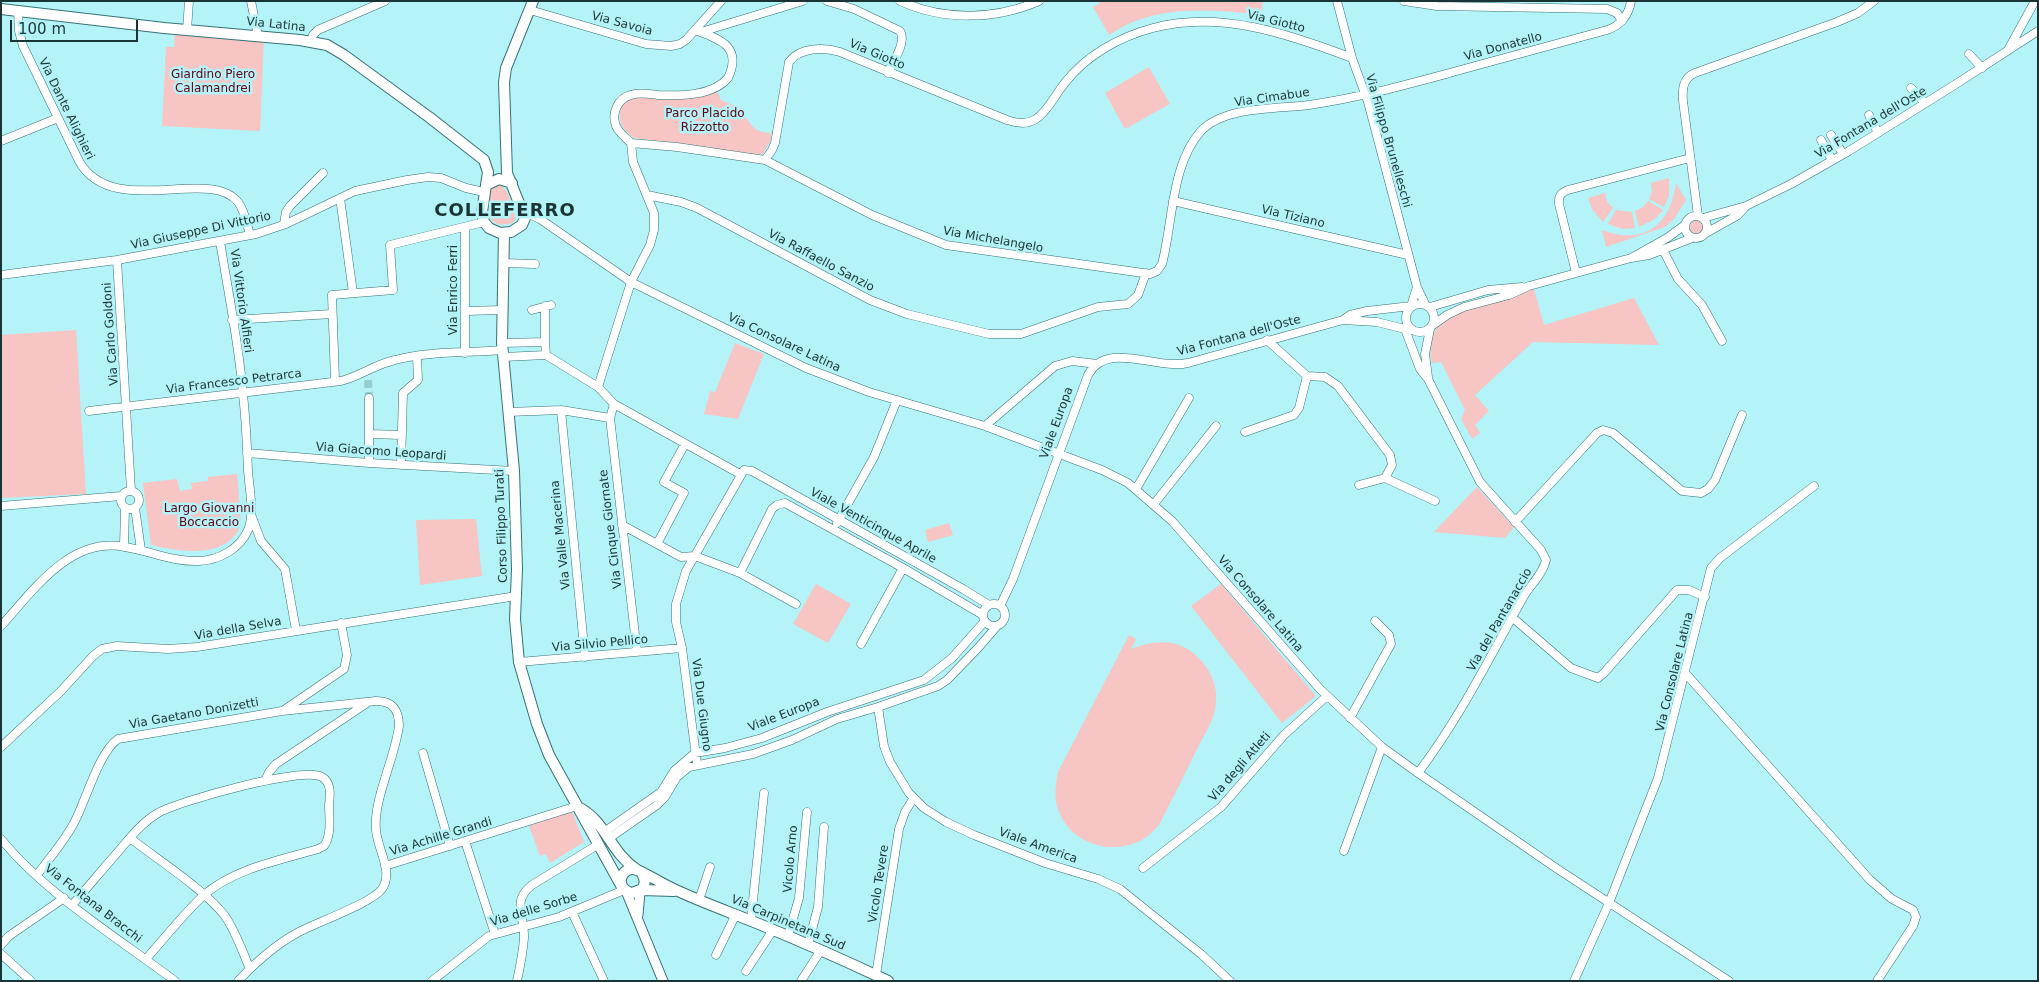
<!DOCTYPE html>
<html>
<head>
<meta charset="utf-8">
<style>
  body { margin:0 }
  #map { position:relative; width:2039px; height:982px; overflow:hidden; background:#b4f3f7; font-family:"DejaVu Sans",sans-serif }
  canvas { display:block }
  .frame { position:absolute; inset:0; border:2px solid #1a3334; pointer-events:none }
  .scale { position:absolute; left:10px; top:20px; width:128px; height:22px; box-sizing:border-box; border:2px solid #1a3334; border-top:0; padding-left:6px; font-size:15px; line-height:18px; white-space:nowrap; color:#1a3334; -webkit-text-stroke:4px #b4f3f7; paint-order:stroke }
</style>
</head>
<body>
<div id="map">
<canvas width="2039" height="982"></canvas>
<div class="frame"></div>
<div class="scale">100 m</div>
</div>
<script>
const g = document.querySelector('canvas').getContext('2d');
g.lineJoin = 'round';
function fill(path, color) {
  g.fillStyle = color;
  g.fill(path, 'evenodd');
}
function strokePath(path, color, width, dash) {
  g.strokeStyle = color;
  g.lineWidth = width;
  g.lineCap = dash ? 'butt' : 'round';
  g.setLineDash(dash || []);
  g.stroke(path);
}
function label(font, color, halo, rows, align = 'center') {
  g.font = font + ' "DejaVu Sans",sans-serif';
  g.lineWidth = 5;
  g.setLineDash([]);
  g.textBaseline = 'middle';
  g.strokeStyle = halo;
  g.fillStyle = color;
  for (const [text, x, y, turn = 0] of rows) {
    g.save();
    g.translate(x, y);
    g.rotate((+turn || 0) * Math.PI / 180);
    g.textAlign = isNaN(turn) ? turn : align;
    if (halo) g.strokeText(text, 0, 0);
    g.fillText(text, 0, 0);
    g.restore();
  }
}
const green = new Path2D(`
  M1103 1H1263L1261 15C1218 10 1174 6 1133 22 1125 25 1117 30 1109 35L1093 7Z
  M175 32 264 37 260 131 162 126 166 47H174Z
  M1149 67 1170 104 1125 129 1105 93Z
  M716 89 721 100C726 102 732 104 736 107 750 117 749 133 771 133V140L762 155 634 138C625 131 619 126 620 113 623 88 666 101 682 98 694 96 705 92 716 89Z
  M1669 178V196L1664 207 1649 199 1652 192 1651 183Z
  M1676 183 1686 200 1674 219 1665 227 1606 247 1602 230C1644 246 1671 225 1676 183Z
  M496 186H502L507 192 515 215 516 219 513 223 499 225 490 219C488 208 484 191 496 186Z
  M1605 193 1607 202 1613 208 1603 222 1592 209 1588 198Z
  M1648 201 1663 210 1655 219 1639 227 1635 211 1643 207Z
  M1616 210 1632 212 1635 228 1623 229 1608 224Z
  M1690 227a7 7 0 1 1 14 0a7 7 0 1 1-14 0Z
  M1534 289 1544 325 1634 298 1659 345 1533 342 1475 395 1489 411 1475 425 1480 433 1472 439 1461 419 1465 410 1441 362 1432 363C1427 340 1435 324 1454 311Z
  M76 330 86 494 1 498V335Z
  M735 343 764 354 738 419 704 414 710 391 715 392Z
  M237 474 241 523C230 560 180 552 151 545L143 483 177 479 180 491 192 489 191 483 208 481V477Z
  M1477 487 1514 527 1505 538 1434 532Z
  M476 519 482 576 420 585 416 520Z
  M949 523 953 535 928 542 925 530Z
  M816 584 851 604 828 643 793 624Z
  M1221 584 1316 696 1282 723 1191 606Z
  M1129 635 1136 639 1131 649C1152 641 1175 638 1193 653 1208 665 1218 683 1216 703 1215 719 1204 735 1197 749 1185 774 1172 799 1159 825 1155 829 1150 835 1145 838 1114 858 1067 844 1057 806 1054 794 1056 784 1058 772Z
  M572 811 584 842 550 863 546 854 540 856 529 826Z`);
const minorTunnel = new Path2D(`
  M368 380 369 398`);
const minor = new Path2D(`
  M251 1 258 36
  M827 1 854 9 900 31C907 42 893 62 888 73
  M900 1C944 21 995 20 1039 1
  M1337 1 1352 58 1368 102 1417 287
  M1404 1 1437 6 1607 9 1617 13 1622 21
  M530 10 646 44 671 46 680 44 686 40 721 1
  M18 11 19 31 23 46 79 161C112 220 209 166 238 202 245 211 247 225 250 235
  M187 30 189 1
  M695 30C719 39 743 46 728 78 713 96 680 96 658 95 650 94 639 92 631 95 618 98 611 113 616 126 619 133 626 138 631 143L677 147 765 160 872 215 946 245 1150 274 1157 271 1162 264C1173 223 1171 164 1201 131 1225 106 1278 109 1309 105 1358 98 1405 85 1453 72 1504 58 1555 44 1607 30 1620 26 1629 15 1631 1
  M701 32 803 1
  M311 41 313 35 318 30 385 1
  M2008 50 2035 1
  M1969 54 1982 68
  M1911 88 1925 103
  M1869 115 1878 133
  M1831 135 1843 154
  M1821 140 1832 160
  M1 141 58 118
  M765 160 772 150 775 143 789 62C800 47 824 47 840 52L1007 120C1017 123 1026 125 1036 119 1048 111 1055 95 1064 84 1085 56 1119 37 1153 28 1220 10 1289 34 1352 58
  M647 195 681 202 697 208 870 300 907 314 989 334H1021L1098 307 1128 304 1138 295 1146 273
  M340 198 353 293
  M1173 201 1408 255
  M524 212 540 219 631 282 806 368 869 392 985 426 1102 470 1128 483 1172 521 1320 689 1382 747 1418 773 1556 868 1729 981
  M1685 227a11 11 0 1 1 22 0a11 11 0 1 1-22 0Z
  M1698 216 1683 101C1682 89 1683 78 1695 73L1837 22 1858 13 1874 1
  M1703 218 1746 206 1791 184 1849 151 1956 84 2038 31
  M284 224 286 212 290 206 323 173
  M1706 233 1738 215 1746 206
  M1663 250 1678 279 1702 305 1722 341
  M1633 257 1667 238 1685 225
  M117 260 131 490
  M504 263 535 264
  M1576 273 1559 204C1558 197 1561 192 1568 190L1690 158
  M1 275 117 260 256 234 286 224 355 191 407 180 428 177 441 178 466 188 484 192
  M1406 318a14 14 0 1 1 28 0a14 14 0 1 1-28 0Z
  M1430 307 1488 290 1522 287
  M532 310 551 305
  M465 311 502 310
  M232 320 332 314
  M1343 320 1377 322 1405 329
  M1433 325 1447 315 1464 307 1509 295 1529 286 1631 258 1649 255 1692 238
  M1405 329 1420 369 1428 379 1480 482 1541 550 1546 560C1543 574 1531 584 1524 596 1490 656 1460 718 1418 773
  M545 342V306
  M502 343 545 342 546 355 503 357
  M465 353V228
  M546 355 598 387 614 404 740 474
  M1307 376 1325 377 1338 386 1390 455 1392 465 1385 478 1359 485
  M1428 377 1425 354 1430 329
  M335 381 332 295 393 290 390 245 484 222
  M598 387 631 282 650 245 654 230V213L633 162 631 143
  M369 398V463
  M614 404 610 418 637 652
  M561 410 585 657
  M89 411 341 381C360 376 376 364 395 360 429 351 467 353 502 350
  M508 412 561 410 610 418
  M985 426 1055 366 1072 361 1097 364
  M1245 432 1294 415 1299 408 1307 376 1267 340
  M369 434 402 435
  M247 453 369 463 514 471
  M401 465 403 393 418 380 417 356
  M1385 478 1435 501
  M1136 489 1189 398
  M121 500a9 9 0 1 1 18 0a9 9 0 1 1-18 0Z
  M1154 504 1216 426
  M1 506 121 496
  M135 508 141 550
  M252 517 261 541 285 569 296 630
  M1515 522 1597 433 1603 430 1613 433 1682 491 1701 493 1708 489 1715 480 1742 415
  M837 523 874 457 897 400
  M622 525 681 557 695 556 740 573 796 604
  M657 544 684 493 664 482 685 444
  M124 546 125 508
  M740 573 772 509 777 505 785 503 903 568 983 615
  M983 615a11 11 0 1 1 22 0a11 11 0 1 1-22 0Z
  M1000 606 1013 579 1088 375C1107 340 1155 370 1188 363L1343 320 1350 315 1367 311 1411 306 1417 287 1425 304
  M1513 618 1571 668 1598 678 1604 673 1677 590H1689L1705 597
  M1 626C33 591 70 536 125 547 150 551 173 562 199 561 219 560 240 549 248 530 255 513 249 489 248 470 247 445 246 420 243 395 239 343 228 292 220 241
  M861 644 903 568
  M519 662 682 648
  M1686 674 1870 880 1892 899 1913 910 1916 917 1913 926 1877 981
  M878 707 884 746 890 762 909 793 924 808 946 822 974 835 1045 863 1098 879 1120 889 1201 954 1230 981
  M284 710 344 669 347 655 341 623
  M1350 718 1391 644 1389 635 1375 621
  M1 747 61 691 93 656 102 649 117 646 168 649 197 647 516 596
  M423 753 450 846
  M697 764 682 648 676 622V604L686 571 744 470 752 471 963 589 989 605
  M265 781 269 772 276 764 367 703
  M604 832 661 792 674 771 695 753 725 748 762 738 827 712 924 680 952 658 985 621
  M130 838C158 860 204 889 225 916 236 932 242 951 250 969
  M1 839C46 894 118 938 175 981
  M608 839 657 805 665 797 677 777 689 767 753 754 792 740 837 719 878 707 938 686 947 680 978 648 998 625
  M465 841 495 934
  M1344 851 1382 747
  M385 866 577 806
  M1143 868 1221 807 1284 735 1327 696
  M37 875C50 857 65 841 75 821 86 800 99 752 118 739L282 711 376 701C393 701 399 710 399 726 395 758 373 800 376 830 377 848 394 872 382 889 372 903 315 923 297 933 275 945 256 962 238 981
  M699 900 710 867
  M73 904C88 887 102 870 117 853 130 838 141 823 158 813 179 801 303 766 322 777 332 783 330 795 329 805 329 817 332 835 324 846L318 849C281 860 236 868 205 894 184 913 165 938 146 959
  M572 912 604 981
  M751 920 764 793
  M788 936 799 898 807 812
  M1 945 9 936 64 898
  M808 945 818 907 824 827
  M1 954 31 981
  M716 955 736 914
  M746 971 773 930
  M876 975 899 829 905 812 913 799
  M432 981 489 936 559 917 624 890
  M517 981C520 967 523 953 524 938 525 917 511 901 532 885L599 844
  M801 981 821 950
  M1574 981 1609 903 1658 778 1711 568 1720 558 1814 486`);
const tertiary = new Path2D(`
  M626 891 663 981
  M638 915 640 892`);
const secondary = new Path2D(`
  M1 9 164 28 300 40 327 45 344 55 429 117 484 160 488 172 482 212 484 222 489 228 500 233 511 232 522 225 525 218 507 173 504 82 506 68 533 1
  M486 185 499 179 512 183
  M504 233 502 343 514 471 517 569 515 619 519 662 537 724 549 755 622 887
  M578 807C606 821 609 851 637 870
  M642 873 645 881 643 889 632 893C612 888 622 864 637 870 651 876 664 885 678 891 704 903 732 913 759 924 803 942 846 961 888 981
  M641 890 674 891`);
const streetNames = [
  ["Via Giotto",1276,22,14],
  ["Via Savoia",622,24,15],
  ["Via Latina",276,25,6],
  ["Via Donatello",1503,47,-15],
  ["Via Giotto",877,55,23],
  ["Via Cimabue",1272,98,-8],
  ["Via Dante Alighieri",66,109,64],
  ["Via Fontana dell'Oste",1871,123,-31],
  ["Via Filippo Brunelleschi",1388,141,74],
  ["Via Tiziano",1293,217,13],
  ["Via Giuseppe Di Vittorio",201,231,-12],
  ["Via Michelangelo",993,240,10],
  ["Via Raffaello Sanzio",821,261,28],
  ["Via Enrico Ferri",454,290,-90],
  ["Via Vittorio Alfieri",241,301,82],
  ["Via Carlo Goldoni",111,334,-94],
  ["Via Fontana dell'Oste",1239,336,-15],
  ["Via Consolare Latina",784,343,25],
  ["Via Francesco Petrarca",234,382,-7],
  ["Viale Europa",1057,423,-70],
  ["Via Giacomo Leopardi",381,452,4],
  ["Corso Filippo Turati",502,526,-92],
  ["Viale Venticinque Aprile",873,526,29],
  ["Via Cinque Giornate",611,529,-97],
  ["Via Valle Macerina",561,535,-96],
  ["Via Consolare Latina",1260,604,49],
  ["Via del Pantanaccio",1500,620,-60],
  ["Via della Selva",238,629,-10],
  ["Via Silvio Pellico",600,644,-5],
  ["Via Consolare Latina",1675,672,-76],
  ["Via Due Giugno",701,705,83],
  ["Via Gaetano Donizetti",194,714,-10],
  ["Viale Europa",784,715,-21],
  ["Via degli Atleti",1240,767,-49],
  ["Via Achille Grandi",441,837,-17],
  ["Viale America",1038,846,20],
  ["Vicolo Arno",791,859,-85],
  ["Vicolo Tevere",879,884,-81],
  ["Via Fontana Bracchi",93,904,38],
  ["Via delle Sorbe",534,910,-17],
  ["Via Carpinetana Sud",788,923,23]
];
const parkNames = [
  ["Giardino Piero",213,75],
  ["Calamandrei",213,89],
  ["Parco Placido",705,114],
  ["Rizzotto",705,128],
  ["Largo Giovanni",209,509],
  ["Boccaccio",209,523]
];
const districtNames = [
  ["COLLEFERRO",505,211]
];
fill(green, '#f7c5c4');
strokePath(minorTunnel, '#95cdd0', 8, [8, 4]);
strokePath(minor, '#357275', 9);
strokePath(tertiary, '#357275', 11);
strokePath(secondary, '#357275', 12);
strokePath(minor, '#fff', 8);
strokePath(tertiary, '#fff', 9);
strokePath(secondary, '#fff', 10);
label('12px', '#1a3334', '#b4f3f7', streetNames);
label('12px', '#600011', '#b4f3f7', parkNames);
g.letterSpacing = '1px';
label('bold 18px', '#1a3334', '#b4f3f7', districtNames);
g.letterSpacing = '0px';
</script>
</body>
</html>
